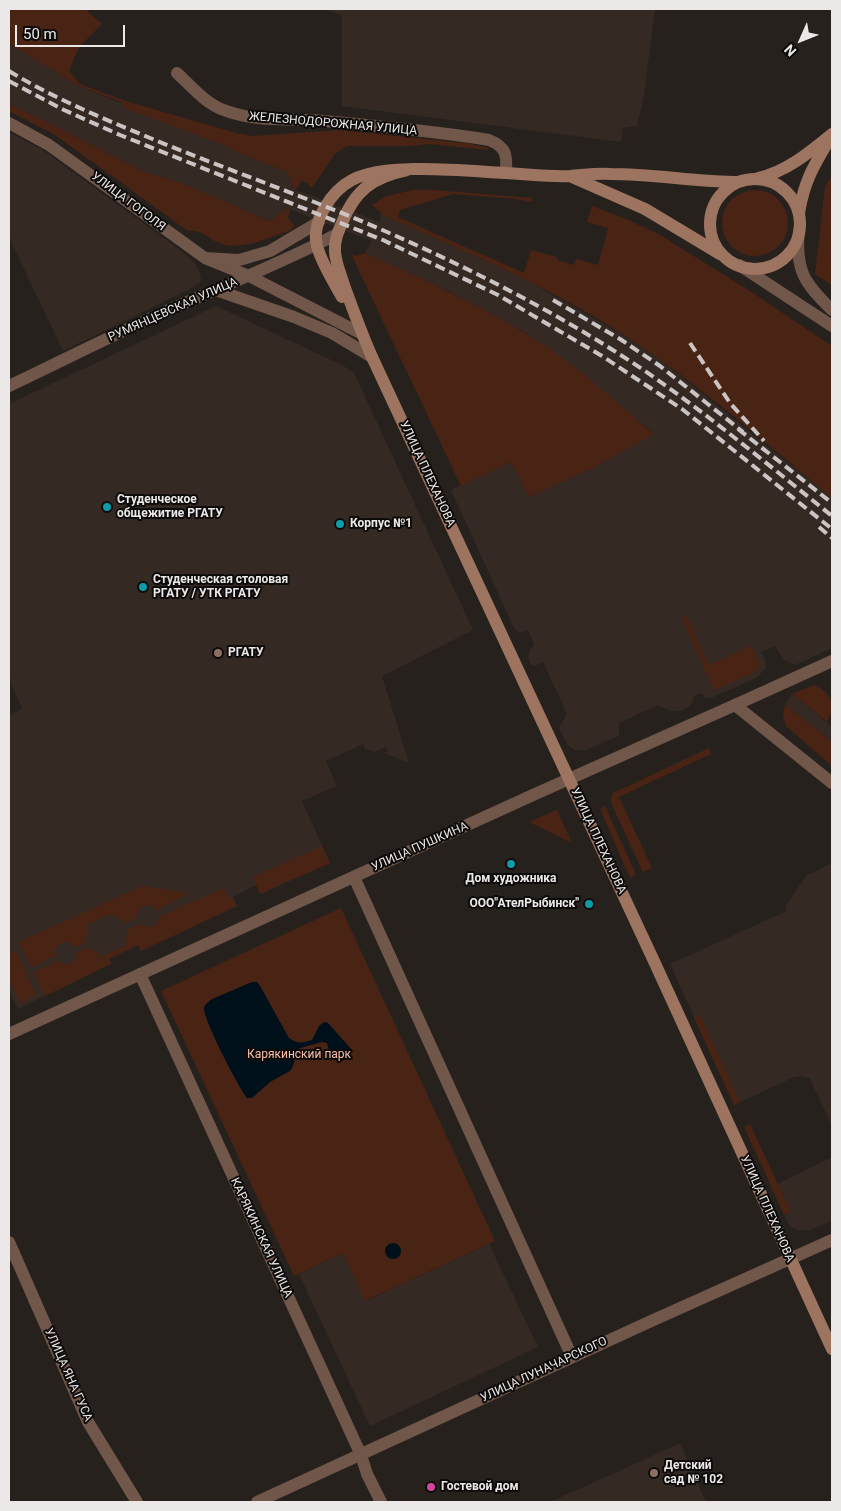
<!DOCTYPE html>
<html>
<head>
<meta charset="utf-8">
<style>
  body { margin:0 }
  #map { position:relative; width:841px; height:1511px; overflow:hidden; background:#27211e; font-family:Roboto,sans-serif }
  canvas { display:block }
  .frame { position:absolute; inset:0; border:10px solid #ece8e7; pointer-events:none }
  .north { position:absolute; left:776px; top:15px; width:50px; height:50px; -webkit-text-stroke:4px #0d0b0a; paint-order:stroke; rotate:226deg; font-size:14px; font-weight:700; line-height:20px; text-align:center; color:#ece8e7 }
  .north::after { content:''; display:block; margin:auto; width:18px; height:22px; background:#ece8e7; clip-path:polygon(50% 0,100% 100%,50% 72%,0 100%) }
  .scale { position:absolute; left:15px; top:25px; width:110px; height:22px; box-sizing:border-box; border:2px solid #ece8e7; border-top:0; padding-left:6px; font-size:15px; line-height:18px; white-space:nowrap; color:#ece8e7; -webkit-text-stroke:4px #0d0b0a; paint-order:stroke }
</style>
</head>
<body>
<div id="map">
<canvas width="841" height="1511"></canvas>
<div class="frame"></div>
<div class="north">N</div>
<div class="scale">50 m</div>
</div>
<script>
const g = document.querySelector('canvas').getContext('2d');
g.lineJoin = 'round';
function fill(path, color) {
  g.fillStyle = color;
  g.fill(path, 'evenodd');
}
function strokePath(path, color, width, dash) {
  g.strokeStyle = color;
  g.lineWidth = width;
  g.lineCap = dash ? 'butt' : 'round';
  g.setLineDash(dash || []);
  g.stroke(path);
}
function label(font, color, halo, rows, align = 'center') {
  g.font = font + ' Roboto,sans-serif';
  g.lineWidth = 4;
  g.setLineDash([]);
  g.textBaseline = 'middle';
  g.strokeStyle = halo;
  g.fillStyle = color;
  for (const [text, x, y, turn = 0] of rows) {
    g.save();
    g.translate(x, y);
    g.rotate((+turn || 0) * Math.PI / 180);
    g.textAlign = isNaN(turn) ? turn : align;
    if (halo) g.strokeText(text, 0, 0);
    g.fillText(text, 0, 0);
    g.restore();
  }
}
const built = new Path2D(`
  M324 9H655L644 95 637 126 623 128 621 142 342 106V15Z
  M9 44 79 86 224 145 238 153 288 172 293 189 380 222 381 213 523 278 623 335 663 362 832 498V648L797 664H793L784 660 775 646 761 652 766 663V668L756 678 711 698H706L701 693 693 697V701L690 706 681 711H670L658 705 619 723V736L586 750H575L568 745 559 728 567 714 543 662 535 666 530 664 528 656 530 650 534 645 531 637 528 630 520 633 514 628 451 490 511 462 529 497 595 467 654 433 560 357 523 331 447 290 365 253 372 241 286 208 270 221 184 184 145 172 57 127 9 104Z
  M9 132 44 151 180 250 194 262 200 274 201 279 200 282 190 289 63 351 9 237Z
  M216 306 342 365 354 373 473 630 382 676 409 763 384 753 388 751 386 747 374 752 365 749 363 744 326 761 337 786 302 801 330 863 260 894 256 885 233 897 237 906 141 951 138 945 109 959 111 964 18 1009 9 990V716L22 709 9 677V404Z
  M792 694 832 727V742L785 704Z
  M832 863V1126L810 1079 804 1076 794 1077 734 1105 670 964 787 911 785 907 806 876Z
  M832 1157V1221L810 1230H797L790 1226 771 1187Z
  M489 1244 538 1347 370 1426 299 1274 343 1253 366 1301Z
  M680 1443 706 1502H550L608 1476Z`);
const green = new Path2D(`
  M9 9H85L102 24 79 47 69 71 80 84 126 101 236 133 252 136 340 130 472 144 488 148V150L428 144 411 146H347L335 154 312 188 307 183 301 181 296 190 293 189 288 172 238 153 224 145 125 108 121 102 79 86 9 44Z
  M9 104 57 127 145 172 184 184 270 221 286 208 290 210 288 218 294 225 291 230C270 237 242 252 220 243 206 238 205 230 188 231L55 135 9 111Z
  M832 176V285L815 274 825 186Z
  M412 190H434L532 198 531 202 516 199 453 194 400 210 398 217 524 273 531 250 557 257V260L574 265 576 259 598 265 608 228 587 222 592 206 626 219 660 235 753 293 832 346V498C765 442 697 383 624 335 549 287 469 253 387 217L381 213 372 205 384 197Z
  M722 223a33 33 0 1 1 66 0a33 33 0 1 1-66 0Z
  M365 253C419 277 472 301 522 331 570 359 612 398 654 434L595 467 529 497 511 462 461 486 351 254 357 256Z
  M687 616 709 665 751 646 759 662V669L755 672 714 690 682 619Z
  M814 685C832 693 837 705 827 722L792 694Z
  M785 704 832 742V766L786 726 783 715Z
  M709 748 711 754 619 797 652 868 643 872 611 803V797L613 793Z
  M605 806 636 875 630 878 600 809Z
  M557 810 572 843 529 822Z
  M322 846 330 863 260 894 253 877Z
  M142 886 184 892 186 895 157 910C148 901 138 906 137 918L126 923 121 919 115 918 113 913 86 925 89 932 85 936V942L75 947C69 940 62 941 56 948L55 956 31 967 19 942Z
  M224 888 228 898 232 897 237 906 141 951 138 945 109 959 111 964 45 996 33 972 58 961 63 964H71L76 958 77 952 88 947 92 951H97L101 957 127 945 125 939 128 936V929L140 924C148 930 158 927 160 916Z
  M341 908 495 1241 365 1301 343 1253 294 1276 161 991Z
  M16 951 36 995 20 1003 9 980V954Z
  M700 1015 740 1102 734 1105 694 1018Z
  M750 1124 791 1212 784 1215 744 1127Z`);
const water = new Path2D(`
  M252 982H257L260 986 289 1038C298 1044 302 1043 312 1040L319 1026 324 1022 328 1023 352 1050C350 1058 346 1061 337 1061L330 1054 327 1043 322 1042 300 1048 297 1052 293 1066 290 1071 270 1082 252 1098H247C239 1088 203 1019 204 1008 205 1004 208 1002 212 999Z
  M385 1251a8 8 0 1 1 16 0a8 8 0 1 1-16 0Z`);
const minor = new Path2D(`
  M177 73C190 85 204 102 221 109 256 123 287 118 323 121 378 126 434 131 489 140 507 147 507 156 506 173
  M207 259 249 276 362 334
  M216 290 294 317 332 333 372 357
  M9 386C70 357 130 326 192 300 240 279 290 259 337 234
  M735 705 832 661
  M354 877 572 1357
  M140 974 361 1455 367 1474 381 1502
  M9 1242 88 1422 137 1502`);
const tertiary = new Path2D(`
  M9 123 49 145 205 258 239 260 270 251 319 222
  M799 230C795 270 804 283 832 310
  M739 265 832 326
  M9 1034 533 795 735 705 832 783
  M257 1502 649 1322 832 1240`);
const secondary = new Path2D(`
  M407 170C373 177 355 190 342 223 338 232 334 241 335 252 336 264 341 275 344 285 353 310 362 334 372 357L653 959 832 1349
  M572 177 645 209 720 254
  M758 178C786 172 810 152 832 134
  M710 224a45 45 0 1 1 90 0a45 45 0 1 1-90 0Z
  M799 213C804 182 813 167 829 140
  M342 297C333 281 322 264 317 246 311 222 331 191 352 180 386 162 466 171 505 173 527 174 549 177 570 176 584 175 597 173 611 174 654 174 696 182 739 182`);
const rail = new Path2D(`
  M9 71C53 98 102 118 150 138 228 170 309 198 387 232 476 271 565 317 645 371 710 416 771 467 832 516
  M9 81 64 110 120 135 383 240 498 295 602 356 682 409 832 529
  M553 300 620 339 660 366 743 432
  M690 343 730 403 764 441
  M738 429 832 503
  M819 527 832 538`);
const markers = [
  [107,507,5,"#0f9aa8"],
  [340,524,5,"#0f9aa8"],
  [143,587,5,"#0f9aa8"],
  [218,653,5,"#8d6e63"],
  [511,864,5,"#0f9aa8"],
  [589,904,5,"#0f9aa8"],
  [654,1473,5,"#8d6e63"],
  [431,1487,5,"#d1479c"]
];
const streetNames = [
  ["ЖЕЛЕЗНОДОРОЖНАЯ УЛИЦА",333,124,5],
  ["УЛИЦА ГОГОЛЯ",128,202,37],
  ["РУМЯНЦЕВСКАЯ УЛИЦА",173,310,-24],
  ["УЛИЦА ПЛЕХАНОВА",427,474,65],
  ["УЛИЦА ПЛЕХАНОВА",598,841,65],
  ["УЛИЦА ПУШКИНА",420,847,-24],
  ["УЛИЦА ПЛЕХАНОВА",767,1209,66],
  ["КАРЯКИНСКАЯ УЛИЦА",261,1238,65],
  ["УЛИЦА ЛУНАЧАРСКОГО",544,1370,-25],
  ["УЛИЦА ЯНА ГУСА",68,1375,66]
];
const poiNames = [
  ["Студенческое",117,500],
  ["общежитие РГАТУ",117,514],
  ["Корпус №1",350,524],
  ["Студенческая столовая",153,580],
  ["РГАТУ / УТК РГАТУ",153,594],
  ["РГАТУ",228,653],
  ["Дом художника",511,879,"center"],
  ["ООО\"АтелРыбинск\"",579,904,"right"],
  ["Детский",664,1466],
  ["сад № 102",664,1480],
  ["Гостевой дом",441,1487]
];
const parkNames = [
  ["Карякинский парк",299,1055]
];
fill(built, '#352924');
fill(green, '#492314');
fill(water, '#00101b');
strokePath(minor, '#70574a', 12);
strokePath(tertiary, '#70574a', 12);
strokePath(secondary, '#9d745f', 12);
strokePath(rail, '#cac5c4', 4, [10, 5]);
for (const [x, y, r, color] of markers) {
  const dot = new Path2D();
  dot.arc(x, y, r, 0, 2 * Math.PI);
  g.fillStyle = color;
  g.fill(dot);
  strokePath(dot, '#0d0b0a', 2);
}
label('12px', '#ece8e7', '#0d0b0a', streetNames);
label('bold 12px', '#ece8e7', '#0d0b0a', poiNames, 'left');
label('12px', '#f7bfaa', '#0d0b0a', parkNames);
</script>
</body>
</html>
